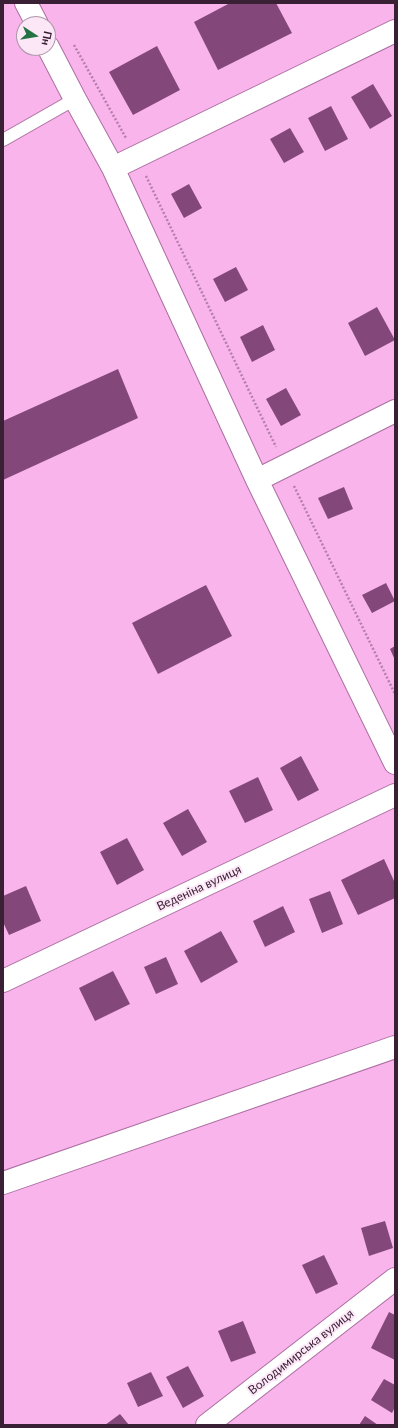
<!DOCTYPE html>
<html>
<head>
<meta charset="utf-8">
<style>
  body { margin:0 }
  #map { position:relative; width:398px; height:1428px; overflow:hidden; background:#f8b4eb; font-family:Lato,sans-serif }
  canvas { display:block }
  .frame { position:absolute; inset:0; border:4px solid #3a2035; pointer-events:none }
  .north { position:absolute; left:16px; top:16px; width:40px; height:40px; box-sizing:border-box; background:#fce7f7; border:1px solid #ae97a9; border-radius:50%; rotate:102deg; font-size:11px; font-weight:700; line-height:16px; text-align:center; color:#3a2035 }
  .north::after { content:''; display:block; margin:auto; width:14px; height:18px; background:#227243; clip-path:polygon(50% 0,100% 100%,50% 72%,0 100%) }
</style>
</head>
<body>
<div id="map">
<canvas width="398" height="1428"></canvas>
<div class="frame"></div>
<div class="north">Пн</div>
</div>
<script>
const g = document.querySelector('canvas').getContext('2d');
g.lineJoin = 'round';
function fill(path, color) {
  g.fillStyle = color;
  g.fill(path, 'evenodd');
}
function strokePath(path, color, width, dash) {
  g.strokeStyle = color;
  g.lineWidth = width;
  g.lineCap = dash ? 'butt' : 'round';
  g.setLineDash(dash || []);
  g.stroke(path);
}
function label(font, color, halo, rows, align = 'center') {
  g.font = font + ' Lato,sans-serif';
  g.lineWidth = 4;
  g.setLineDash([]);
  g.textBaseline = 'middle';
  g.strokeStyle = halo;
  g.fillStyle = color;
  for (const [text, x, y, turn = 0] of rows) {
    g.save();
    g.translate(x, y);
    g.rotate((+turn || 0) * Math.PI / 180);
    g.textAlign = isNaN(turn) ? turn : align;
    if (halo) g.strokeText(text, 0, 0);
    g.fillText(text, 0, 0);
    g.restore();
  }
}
const building = new Path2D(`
  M230 3H276L292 33 218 70 194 22Z
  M157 46 180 90 133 115 109 72Z
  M373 84 392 116 370 129 351 97Z
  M331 106 348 139 325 151 308 118Z
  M290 128 304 152 284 163 270 139Z
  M189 184 202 208 184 218 171 194Z
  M236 267 248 290 225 302 213 279Z
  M377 307 395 340 365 356 348 323Z
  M263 325 275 350 252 362 240 337Z
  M118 369 138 418 3 480V421Z
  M286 388 301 415 281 426 266 399Z
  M344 487 353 509 328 519 318 498Z
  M386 583 395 601 372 613 362 595Z
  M206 585 232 636 158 674 132 623Z
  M395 646V660L390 649Z
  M301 756 319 790 298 801 280 768Z
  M258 777 273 810 245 823 229 791Z
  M188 809 207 842 182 856 163 823Z
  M127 838 144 870 117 885 100 852Z
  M384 859 395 883V898L358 915 341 880Z
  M26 886 41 921 9 935 3 922V896Z
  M330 891 343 924 322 933 309 899Z
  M283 906 295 932 265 947 253 921Z
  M221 931 238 962 201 983 184 951Z
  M166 957 178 984 156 994 144 967Z
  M113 971 130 1004 95 1021 79 988Z
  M385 1221 393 1248 369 1256 361 1228Z
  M324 1255 338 1284 316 1294 302 1265Z
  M389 1312 395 1315V1360L371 1348Z
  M243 1321 256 1353 231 1362 218 1331Z
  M188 1366 204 1396 183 1408 166 1377Z
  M151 1372 163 1396 138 1407 127 1383Z
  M384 1379 395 1385V1407L392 1413 371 1400Z
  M120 1414 129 1425H105Z
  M365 1416 378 1425H359Z`);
const path = new Path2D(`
  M74 45 126 138
  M146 176 276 447
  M294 486 395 694`);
const lane = new Path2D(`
  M3 140 75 99`);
const street = new Path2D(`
  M26 3 37 24
  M48 47 75 99 113 168 257 480 395 763
  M113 168 395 31
  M257 480 395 411
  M3 981 395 795
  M3 1183 395 1047
  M207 1425 395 1279`);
const streetNames = [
  ["Веденіна вулиця",199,888,-25],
  ["Володимирська вулиця",301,1352,-38]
];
fill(building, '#834879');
strokePath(lane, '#ad6fa2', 14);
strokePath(street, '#ad6fa2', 24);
strokePath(path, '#b47faa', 2.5, [2, 2]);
strokePath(lane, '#fff', 12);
strokePath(street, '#fff', 22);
label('12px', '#3a2035', '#fce7f7', streetNames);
</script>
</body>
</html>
